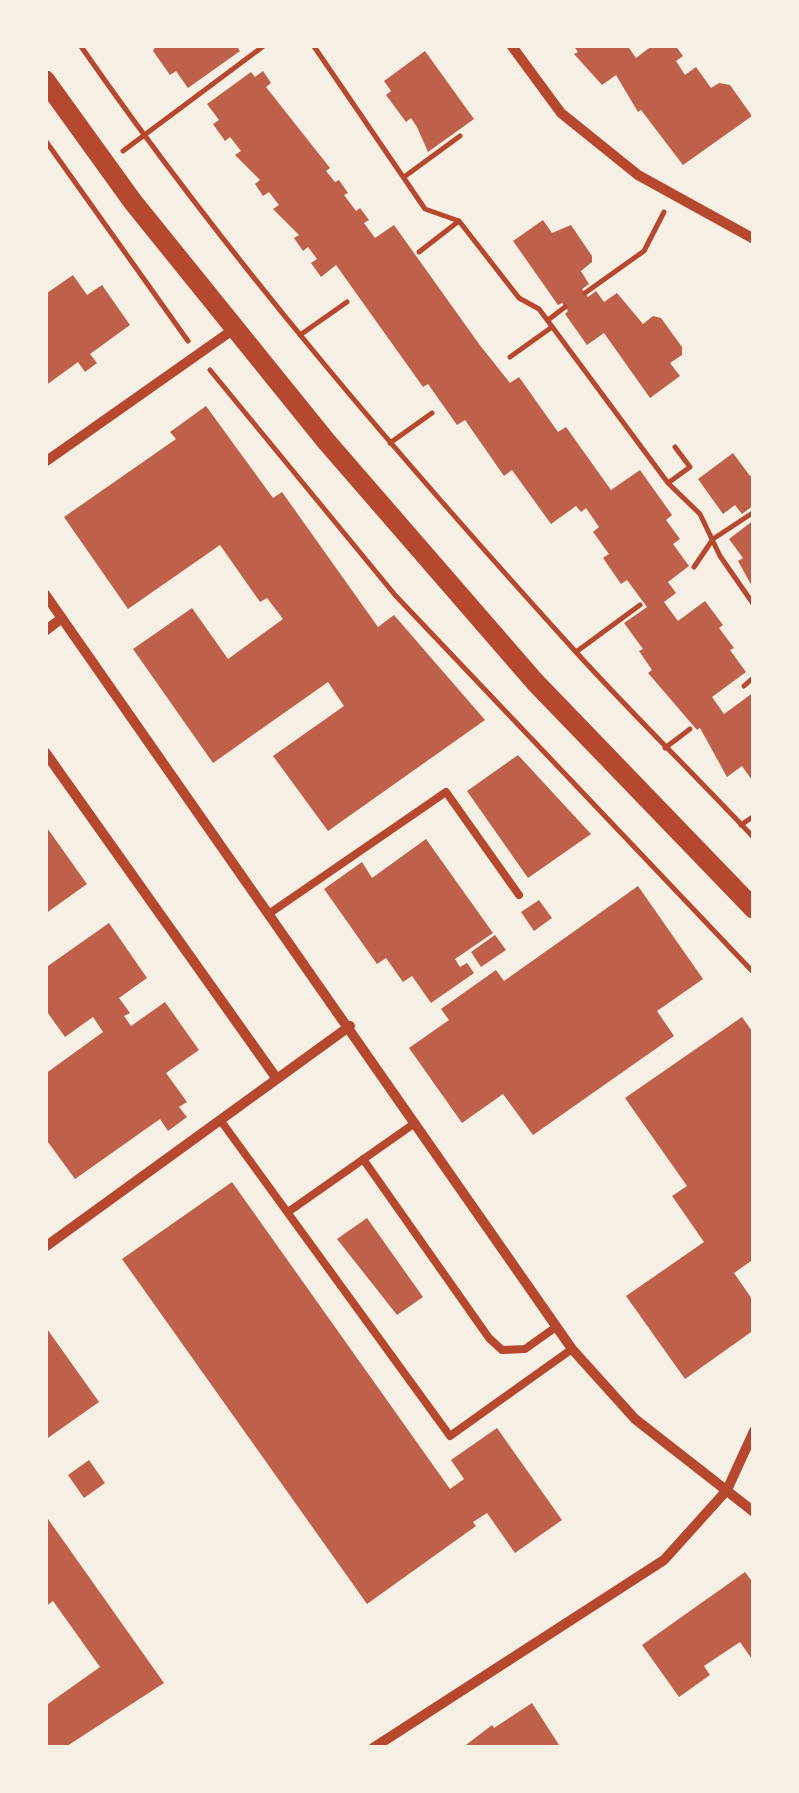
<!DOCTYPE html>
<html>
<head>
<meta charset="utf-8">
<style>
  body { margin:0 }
  #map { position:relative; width:799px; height:1793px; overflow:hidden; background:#f6efe4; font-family:"Source Serif 4",serif }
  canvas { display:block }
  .frame { position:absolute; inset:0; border:48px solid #f6efe4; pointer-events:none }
</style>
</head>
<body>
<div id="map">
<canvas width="799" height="1793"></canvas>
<div class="frame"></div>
</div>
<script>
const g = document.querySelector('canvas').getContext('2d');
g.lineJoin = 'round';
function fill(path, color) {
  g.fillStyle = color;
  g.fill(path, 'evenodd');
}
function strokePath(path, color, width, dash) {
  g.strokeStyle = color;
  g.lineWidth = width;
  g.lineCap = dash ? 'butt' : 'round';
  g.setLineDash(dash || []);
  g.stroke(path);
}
const building = new Path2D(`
  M156 45H236L240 51 188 88 176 71 170 75 153 51Z
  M573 45H627L636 58 653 45H675L683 56 676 61 685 75 696 67 711 88 719 83 730 85 752 116 683 165 641 110 638 112 616 75 602 85 574 54 578 52Z
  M425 51 474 119 428 152 417 127 411 118 406 122 386 95 391 91 384 81Z
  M263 71 271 83 266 87 330 168 326 171 335 182 339 180 348 193 344 195 356 211 360 208 369 220 364 223 375 238 394 225 479 344 510 383 519 377 558 432 566 427 611 490 640 470 672 515 666 520 680 539 673 544 689 566 668 582 676 593 664 602 678 621 705 601 723 625 719 628 734 648 730 650 746 672 712 697 724 714 754 692V783L742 766 727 777 700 728 697 730 648 673 652 670 639 651 643 649 624 623 647 607 627 580 621 584 603 558 609 554 593 532 599 527 586 508 581 512 576 506 551 524 512 470 504 476 465 420 457 425 428 384 423 387 336 265 321 277 311 263 317 259 308 247 303 251 294 238 299 235 273 209 279 205 269 192 263 196 255 184 260 180 235 155 241 151 230 137 225 141 213 124 219 120 207 104 251 72 255 77Z
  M543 220 552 233 571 225 592 256V262L581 271 589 284 582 289 588 297 596 291 604 302 617 293 643 324 653 316 661 318 682 347V355L670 363 680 376 650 398 604 333 587 345 565 314 568 311 562 303 558 305 513 241Z
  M73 275 87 295 102 285 130 325 90 354 97 363 85 372 78 362 45 386V290L47 293Z
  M206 406 273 498 282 492 378 627 394 615 485 720 328 831 273 756 344 706 328 682 213 763 133 649 192 608 228 659 283 619 267 598 260 602 220 545 128 609 64 517 176 439 170 432Z
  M733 453 750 476 754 473V505L742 514 735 505 723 514 698 479Z
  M754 520V590L738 561 743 558 729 539Z
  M518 755 591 834 528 878 467 791Z
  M45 825 87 884 45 914Z
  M426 839 493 933 455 959 460 967 467 963 474 973 431 1003 412 976 403 982 386 958 377 964 324 889 362 862 372 878Z
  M638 886 703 979 657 1011 674 1036 533 1135 503 1094 462 1123 409 1048 449 1020 441 1009 496 970 504 981Z
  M539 900 552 918 534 931 521 912Z
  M109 923 147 978 119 998 130 1013 124 1016 131 1026 165 1002 199 1050 166 1073 187 1102 179 1107 187 1117 168 1131 160 1119 75 1179 45 1138V1074L103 1032 93 1017 65 1037 45 1009V968Z
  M495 935 506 950 481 967 471 952Z
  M742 1017 754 1034V1259L734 1273 754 1302V1330L685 1379 626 1296 704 1242 672 1196 687 1186 625 1098Z
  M232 1182 450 1489 464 1479 451 1460 497 1428 562 1520 515 1553 487 1513 473 1522 476 1526 367 1604 122 1259Z
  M367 1218 423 1297 397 1315 337 1239Z
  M45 1326 99 1402 45 1440Z
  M89 1460 105 1483 84 1498 68 1475Z
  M48 1519 164 1683 64 1748H45V1706L100 1667 53 1601 45 1607Z
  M745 1572 754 1584V1662L740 1642 704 1666 710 1675 679 1697 642 1645Z
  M532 1703 561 1748H462L492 1725 494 1728Z`);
const path = new Path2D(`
  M80 45C229 260 400 458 575 651 633 715 695 775 754 838
  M313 45 425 209 459 221 519 298 539 309 668 483 700 514 720 556 754 605
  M45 140 188 341
  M123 151 265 45
  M404 177 460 136
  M419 252 459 221
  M585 293 644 251 664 212
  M548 320 565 307
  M300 335 347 302
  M510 357 552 327
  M210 370 395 595 754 973
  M390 443 432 413
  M668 483 690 467 675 447
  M694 567 713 539 754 512
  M576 652 640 605
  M744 686 754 677
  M665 748 690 729
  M741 825 754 816`);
const service = new Path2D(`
  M270 913 446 792 519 895
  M221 1121 450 1436 572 1349
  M363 1159 489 1338 502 1350 525 1349 556 1327
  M288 1212 415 1123`);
const minor = new Path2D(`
  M511 45 561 113 638 175 754 239
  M45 462 234 329
  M45 594 572 1349 635 1419 754 1512
  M45 631 62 618
  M45 752 277 1079
  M45 1247 350 1026
  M373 1748 664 1560 727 1490 754 1431`);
const secondary = new Path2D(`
  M45 80 133 202 326 441 535 682 754 909`);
fill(building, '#bf614a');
strokePath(path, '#b5482f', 5);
strokePath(service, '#b5482f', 8);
strokePath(minor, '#b5482f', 10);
strokePath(secondary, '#b5482f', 20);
</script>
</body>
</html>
